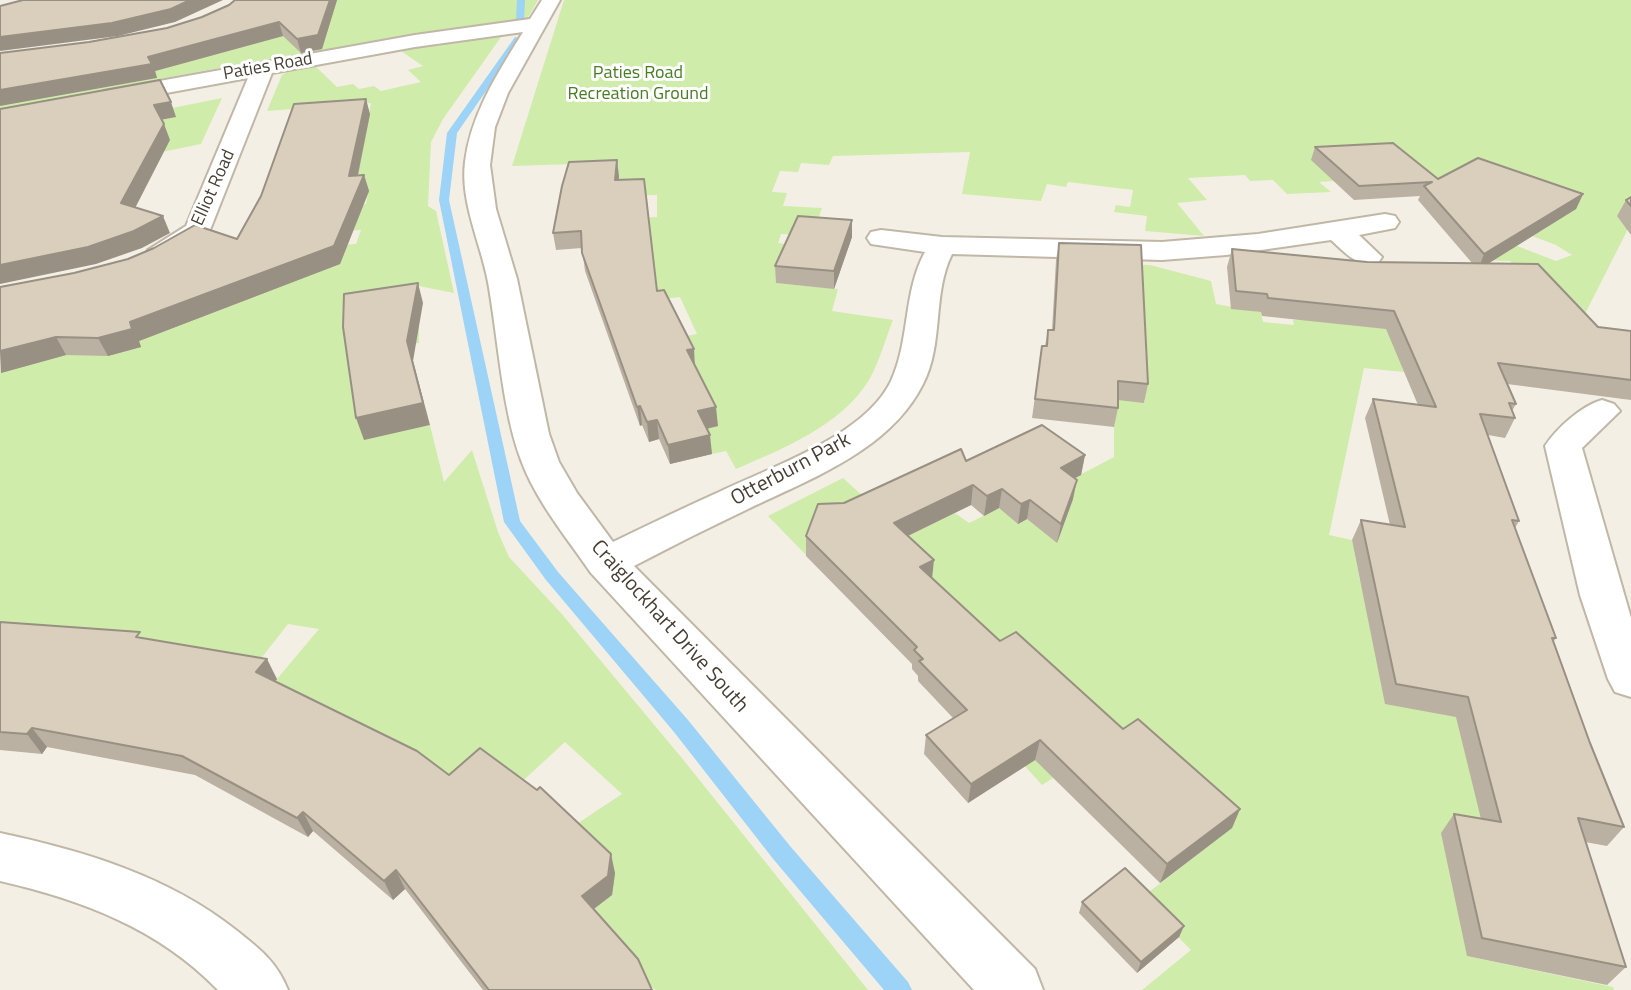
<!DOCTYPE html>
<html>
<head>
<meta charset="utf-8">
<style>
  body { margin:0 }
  canvas { display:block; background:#f4efe5 }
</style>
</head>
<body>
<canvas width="1631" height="990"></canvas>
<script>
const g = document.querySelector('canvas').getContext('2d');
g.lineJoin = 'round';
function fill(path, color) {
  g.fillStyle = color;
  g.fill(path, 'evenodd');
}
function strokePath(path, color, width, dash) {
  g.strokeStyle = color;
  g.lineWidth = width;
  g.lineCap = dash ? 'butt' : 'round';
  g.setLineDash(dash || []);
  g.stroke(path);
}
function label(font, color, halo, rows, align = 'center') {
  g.font = font + ' "Titillium Web",sans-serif';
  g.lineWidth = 6;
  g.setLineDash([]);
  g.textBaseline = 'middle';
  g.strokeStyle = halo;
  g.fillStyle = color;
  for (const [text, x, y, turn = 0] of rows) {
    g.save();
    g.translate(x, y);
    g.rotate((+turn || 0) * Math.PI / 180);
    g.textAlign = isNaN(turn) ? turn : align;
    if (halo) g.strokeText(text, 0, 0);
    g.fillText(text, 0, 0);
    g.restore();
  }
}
const green = new Path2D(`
  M337 0H538L526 21 262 60 0 109V88Z
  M564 0H1631V223L1548 387 1397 353 1404 372 1364 368 1329 535 1352 540 1360 581 1425 591 1456 717 1534 824 1467 956 1613 987 1614 990H1142L1191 950 1140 899 1231 828 1132 738 1062 786 1053 778 1042 785 828 549 809 558 768 516 843 478 907 536 955 513 969 523 999 508 1018 523 1027 519 1044 532 1057 487 1114 457V399L1145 402 1143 374 1101 264 1150 265 1211 281 1216 304 1261 312 1263 322 1294 325 1293 320 1526 278 1510 261 1475 260 1512 244 1556 261 1572 255 1556 245 1532 236 1547 227 1445 186 1333 181 1319 182 1331 192 1287 194 1273 180 1250 181 1245 175 1188 178 1207 200 1177 203 1204 236 1145 231 1147 216 1114 212 1116 205 1130 207 1133 190 1068 182 1066 187 1047 184 1041 201 962 194 970 152 833 156 829 165 801 163 798 172 780 171 772 192 787 193 783 206 822 208 817 222 796 235 781 234 778 243 792 245 776 283 838 289 832 311 893 320C885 340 879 363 869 380 841 426 782 449 736 469L726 451 712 454 700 430 717 426 681 337 697 334 680 297 603 306 597 220 657 217V195L617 196 574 164 512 166Z
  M496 33 501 37 443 119 431 142 428 206 436 211 454 293 419 286V343L405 345 417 375 356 388 364 439 430 425 444 482 472 450 498 532 509 557 561 613 681 757 868 990H655L587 914 612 895 533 853 622 794 565 742 515 788 457 794 266 692 319 629 288 624 259 661 0 633V365L1 373C77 352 150 322 223 292L237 303 280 286 255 250 356 244 361 230 342 231 358 218 361 210 352 206 366 204 368 192 357 177 371 103 267 111 282 75 292 69 314 65 337 87 353 84 359 89 374 86 381 91 421 82 408 70 423 66 398 49Z
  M222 98 201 144 162 152 160 120 172 108Z`);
const stream = new Path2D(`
  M517 0H525L524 20 520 22 516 20Z
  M515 37 522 39 457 133 449 200 520 521 558 572 688 720 790 846 908 982 912 990H884L774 860 674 732 546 580 504 522 439 200 447 133Z`);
const minor = new Path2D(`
  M542 0H560L508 93 495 127 490 165 496 209 517 279 549 434 559 462 577 493 613 542C648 525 683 508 719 492 771 467 865 436 891 381 910 340 903 292 925 252L871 244 867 238 871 232 881 230 942 237 1162 242 1258 234 1385 214 1395 216 1399 222 1395 228 1359 235 1382 257 1378 263C1357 268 1346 253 1331 240L1226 255 1162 260 952 254C932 294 944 344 923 384 890 450 812 478 748 509 710 527 672 546 634 566L1035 969 1043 990H974L591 573C567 538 536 501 521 460 502 410 498 337 488 282 481 244 460 202 465 162 471 113 498 73 523 32L415 47 272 73 208 235C193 250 169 267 148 262L144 256 148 250 186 226 248 78 112 103 104 101 101 96 104 91 415 35 530 19Z
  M1602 400 1614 404 1620 411 1582 448 1631 618V697L1615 692 1608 679 1580 595 1545 446C1557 428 1581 406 1602 400Z
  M0 833C84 851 168 876 236 930 260 949 277 962 288 990H218C158 928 82 900 0 881Z`);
const wall = new Path2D(`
  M235 0H337L322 49 301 53 283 36 155 71 157 78 89 42 167 28 202 17 229 5Z
  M370 114 358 176 364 175 369 191 340 264 139 341 141 347 108 356 66 355 1 373 0 287 74 273 237 239Z
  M1315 147 1438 179 1583 194 1576 209 1487 264 1598 327 1631 331V400L1507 384 1516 404 1512 411 1515 418 1505 438 1488 435 1519 521 1515 528 1556 638 1554 641 1590 743 1624 827 1607 846 1585 842 1626 967 1607 985 1467 956 1441 833 1454 814 1481 819 1456 717 1385 704 1352 540 1361 520 1390 525 1365 418 1373 399 1418 405 1386 329 1262 316 1261 312 1231 309 1227 267 1232 249 1367 262 1472 263 1418 200 1420 196 1354 200 1311 160Z
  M619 176V180L657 291 695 366 718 426 707 429 712 454 670 464 659 439 649 442 642 425 640 426 585 271 582 248 556 250 553 233Z
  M1631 197V235L1617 216 1626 200Z
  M852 237 834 289 776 283 775 266Z
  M1059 243 1148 384 1144 403 1118 400V408L1114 427 1032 418 1042 346H1045L1048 330H1052L1056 260Z
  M1085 455 1081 475 1075 478 1073 499 1057 543 1027 519 1018 524 999 508 984 516 971 505 908 536 932 578 1000 641 1123 729 1240 809 1232 828 1160 883 1035 760 968 803 924 754 926 735 953 718 918 681V676L912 669V664L806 556V536L844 503Z
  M0 622 144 638 277 679 275 682 449 775 615 873 612 895 594 909 652 990H483L405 889 393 900 313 831 308 837 195 775 47 747 42 754 0 750Z
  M1082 902 1184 926 1179 937 1137 973 1079 913Z`);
const shadedWall = new Path2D(`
  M190 0H223L175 22 118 36 0 51V37Z
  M330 0H337L322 49 301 53 297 39Z
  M279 22 283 36 155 71 157 78 0 106V90L148 57Z
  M366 99 370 114 354 193 349 176Z
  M171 102 176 117 160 120 154 105Z
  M164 124 170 140 129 220 121 203Z
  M617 160 619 176 617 196 615 180Z
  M364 175 369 191 340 264 139 341 141 347 108 356 98 338 130 322Z
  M1583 194 1576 209 1478 270 1484 254Z
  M163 216 170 233 142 248 96 264 0 284V265Z
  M852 220V237L834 289V271Z
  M418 283 423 303 413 361 430 425 364 440 356 418 407 341Z
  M56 337 66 355 1 373 0 351Z
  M694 349 695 367 687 350Z
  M640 406 642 425 640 426 637 407Z
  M716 407 718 426 700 430 698 411Z
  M657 420 659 439 649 442 647 422Z
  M710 435 712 454 670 464 668 445Z
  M1085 455 1081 475 1057 487 1061 468Z
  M1077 480 1073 499 1057 543 1061 524Z
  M973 485 971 505 893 543 894 523Z
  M1002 489 999 508 984 516 987 496Z
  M1030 500 1027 519 1018 524 1021 504Z
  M934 560 932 579 920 567Z
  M267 659 277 679 266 692 256 672Z
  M32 728 47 747 42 754 27 734Z
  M1040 740 1035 760 968 803 971 784Z
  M1240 809 1232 828 1160 883 1167 864Z
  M303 812 313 831 308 837 297 818Z
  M611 854 615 873 612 895 587 914 582 896Z
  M396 870 405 889 393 900 384 881Z
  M1184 926 1179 937 1137 973 1141 962Z`);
const building = new Path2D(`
  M23 0H190L171 9 112 23 0 37V6Z
  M235 0H330L318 35 297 39 279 22 148 57 152 64 0 90V53L89 42 167 28 202 17 229 5Z
  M160 80 171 102 154 105 164 124 121 203 163 216 134 231 88 247 0 265V109Z
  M366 99 349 176 364 175 334 246 130 322 132 329 98 338 56 337 0 351V287L74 273 128 259 154 248 195 225 237 239 261 196 294 104Z
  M1393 143 1438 179 1478 158 1583 194 1484 254 1424 186 1432 182 1359 186 1315 147Z
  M617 160 615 180 644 179 657 291 664 290 694 349 687 350 716 407 698 411 710 435 668 445 657 420 647 422 640 406 637 407 582 253 581 231 553 233 562 186 569 162Z
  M1631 197V206L1626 200Z
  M798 216 852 220 834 271 775 266Z
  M1059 243 1141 245 1148 384 1118 381V408L1035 399 1042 346H1047L1048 330H1054Z
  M1232 249 1367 262 1538 264 1598 327 1631 331V380L1498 363 1516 404 1509 403 1515 418 1480 414 1519 521 1512 520 1556 638H1552L1590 743 1624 827 1578 818 1626 967 1482 938 1454 814 1501 822 1468 697 1396 684 1361 520 1405 527 1373 399 1436 407 1394 311 1268 298 1267 294 1236 291Z
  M418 283 407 341 423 403 356 418 343 327 344 294Z
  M1042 425 1085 455 1061 468 1077 480 1061 524 1030 500 1021 504 1002 489 987 496 973 485 894 523 934 560 920 567 1000 641 1016 632 1123 729 1138 719 1240 809 1167 864 1040 740 971 784 926 735 967 710 919 661 923 659 914 650 917 647 806 536 818 504 844 503 961 449 966 461Z
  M0 622 140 632 136 637 267 659 256 672 417 751 449 775 480 748 537 790 540 787 611 854 608 876 582 896 638 959 652 990H489L396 870 384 881 303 812 297 818 182 756 32 728 27 734 0 732Z
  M1125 868 1184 926 1141 962 1082 902Z`);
const farStreetnames = [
  ["Paties Road",268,67,-10],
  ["Elliot Road",214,188,-66]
];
const farParknames = [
  ["Paties Road",638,74],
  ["Recreation Ground",638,95]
];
const streetNames = [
  ["Otterburn Park",791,470,-28],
  ["Craiglockhart Drive South",669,627,48]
];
fill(green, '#cfecaa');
fill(stream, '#9cd3f6');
strokePath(minor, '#c0b7a7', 4);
fill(minor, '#fff');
fill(wall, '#bbb1a2');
fill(shadedWall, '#999084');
fill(building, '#dacebc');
strokePath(building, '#999084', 2);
label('18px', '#473f34', '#fff', farStreetnames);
label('18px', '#467e22', '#fff', farParknames);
label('21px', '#473f34', '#fff', streetNames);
</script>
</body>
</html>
